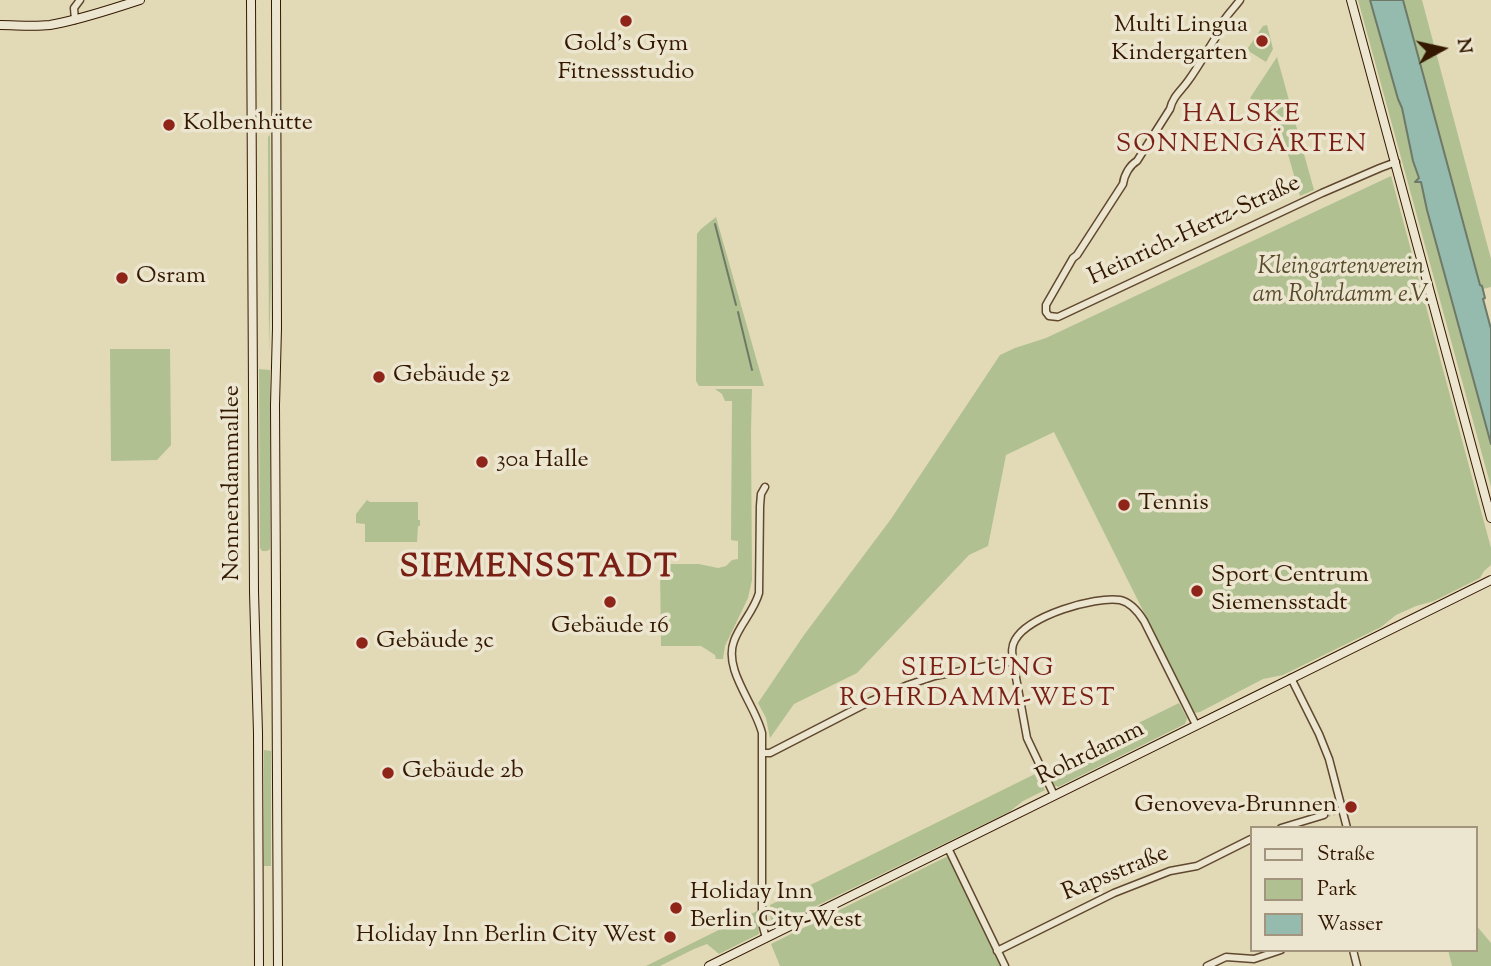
<!DOCTYPE html>
<html>
<head>
<meta charset="utf-8">
<style>
  body { margin:0 }
  #map { position:relative; width:1491px; height:966px; overflow:hidden; background:#e2d9b7; font-family:"Sorts Mill Goudy",serif }
  canvas { display:block }
  .legend { position:absolute; left:1250px; top:826px; width:228px; height:126px; box-sizing:border-box; background:#ece6d0; border:2px solid #a2947d; margin:0; padding:9px 12px; list-style:none; font-size:21px; color:#341800 }
  .legend li { display:flex; align-items:center; gap:14px; height:35px }
  .legend b { width:35px; border:2px solid #a2947d }
  .north { position:absolute; left:1407px; top:14px; width:70px; height:70px; -webkit-text-stroke:5px #ece6d0; paint-order:stroke; rotate:82deg; font-size:19px; font-weight:700; line-height:28px; text-align:center; color:#341800 }
  .north::after { content:''; display:block; margin:auto; width:24px; height:32px; background:#341800; clip-path:polygon(50% 0,100% 100%,50% 72%,0 100%) }
</style>
</head>
<body>
<div id="map">
<canvas width="1491" height="966"></canvas>
<ul class="legend">
<li><b style="height:9px;background:#ece6d0"></b>Straße</li>
<li><b style="height:19px;background:#b0c090"></b>Park</li>
<li><b style="height:19px;background:#95baae"></b>Wasser</li>
</ul>
<div class="north">N</div>
</div>
<script>
const g = document.querySelector('canvas').getContext('2d');
g.lineJoin = 'round';
function fill(path, color) {
  g.fillStyle = color;
  g.fill(path, 'evenodd');
}
function strokePath(path, color, width, dash) {
  g.strokeStyle = color;
  g.lineWidth = width;
  g.lineCap = dash ? 'butt' : 'round';
  g.setLineDash(dash || []);
  g.stroke(path);
}
function label(font, color, halo, rows, align = 'center') {
  g.font = font + ' "Sorts Mill Goudy",serif';
  g.lineWidth = 7;
  g.setLineDash([]);
  g.textBaseline = 'middle';
  g.strokeStyle = halo;
  g.fillStyle = color;
  for (const [text, x, y, turn = 0] of rows) {
    g.save();
    g.translate(x, y);
    g.rotate((+turn || 0) * Math.PI / 180);
    g.textAlign = isNaN(turn) ? turn : align;
    if (halo) g.strokeText(text, 0, 0);
    g.fillText(text, 0, 0);
    g.restore();
  }
}
const green = new Path2D(`
  M1358 0H1370L1398 99 1402 108 1413 160 1419 178 1415 182H1421L1427 210 1491 444V487Z
  M1403 0H1422L1491 259V287L1483 289 1480 285Z
  M1267 25 1273 49 1266 62 1250 52 1248 48 1263 26Z
  M1277 57 1314 190 1300 196 1277 116 1250 98Z
  M270 135 271 283 269 351 268 137Z
  M1391 176 1491 548V565L1484 571 1480 578 1434 601 1416 606 1396 615 1381 627 1283 675 1263 679 1200 712 1194 713 1054 432 1006 455 988 546 969 555 857 673 794 704 770 738 766 718 758 703 804 635 891 519 1000 355 1015 348 1046 338Z
  M716 217 764 386H699L696 381 697 234 701 229Z
  M110 349H170L171 445 157 460 111 461Z
  M259 369 270 370V549L267 551H262L260 548Z
  M715 389H752L751 431 752 580 748 598 725 646 723 659H716L715 655 701 646H661L660 564H699L718 568 726 566 732 560 738 559V541L731 540 732 401H725L722 394Z
  M367 500 370 502H418V520H420V526H418L417 542H365V524L356 523V514Z
  M1179 703 1187 718 1185 724 1058 787 1057 786H1053L1045 769Z
  M264 750 271 751V866H264Z
  M1037 773 1045 790 1023 801 1009 812 804 912 790 915 771 924 770 905Z
  M950 855 1002 966H780L771 944Z
  M757 911 759 934 719 954 707 944 694 949 660 966H646Z
  M1475 924 1491 943V966H1452L1448 950H1475Z`);
const water = new Path2D(`
  M1370 0H1403L1480 285 1482 286 1485 298 1483 299 1491 329V444L1427 210 1421 182H1415L1419 178 1413 161 1402 108 1398 99Z`);
const stream = new Path2D(`
  M715 224 736 305
  M738 312 752 370`);
const streetTunnel = new Path2D(`
  M1324 815 1335 812`);
const street = new Path2D(`
  M1240 0C1232 11 1221 20 1218 34 1208 49 1199 66 1188 81 1181 91 1173 96 1170 109L1137 161C1130 165 1124 175 1123 184L1077 255 1073 258 1046 305V312L1049 316 1058 317 1322 193 1380 168 1396 162
  M75 20 74 8 80 0
  M765 487 761 494 760 506 759 593C754 611 740 624 734 641 723 670 755 704 762 733V910L763 927 766 938
  M1291 678 1319 734 1329 759 1347 828
  M763 753H770L871 701 908 685 935 676 1013 661
  M1054 795 1027 738 1013 661C1012 653 1011 647 1015 640 1028 616 1094 596 1120 600 1130 602 1139 613 1144 621L1196 725
  M1281 828 1324 815
  M948 848 1005 966
  M1353 950 1357 966
  M997 951 1114 893 1170 871 1197 866 1251 839
  M1207 966 1226 957 1254 959 1281 950`);
const secondary = new Path2D(`
  M251 0 254 592 258 733 259 966
  M276 0 277 328 275 405 278 966
  M1351 0 1491 518
  M0 25C16 25 33 27 50 25 80 20 111 9 140 0
  M709 966 1491 580`);
const markers = [
  [626,21,7,"#8f2418"],
  [1262,41,7,"#8f2418"],
  [169,125,7,"#8f2418"],
  [122,278,7,"#8f2418"],
  [379,377,7,"#8f2418"],
  [482,462,7,"#8f2418"],
  [1124,505,7,"#8f2418"],
  [1197,591,7,"#8f2418"],
  [610,602,7,"#8f2418"],
  [362,643,7,"#8f2418"],
  [388,773,7,"#8f2418"],
  [1351,807,7,"#8f2418"],
  [676,908,7,"#8f2418"],
  [670,937,7,"#8f2418"]
];
const poiNames = [
  ["Multi Lingua",1248,27,"right"],
  ["Kindergarten",1248,55,"right"],
  ["Gold's Gym",626,46,"center"],
  ["Fitnessstudio",626,74,"center"],
  ["Kolbenhütte",183,125],
  ["Osram",136,278],
  ["Gebäude 52",393,377],
  ["30a Halle",496,462],
  ["Tennis",1138,505],
  ["Sport Centrum",1211,577],
  ["Siemensstadt",1211,605],
  ["Gebäude 16",610,628,"center"],
  ["Gebäude 3c",376,643],
  ["Gebäude 2b",402,773],
  ["Genoveva-Brunnen",1337,807,"right"],
  ["Holiday Inn",690,894],
  ["Berlin City-West",690,922],
  ["Holiday Inn Berlin City West",656,937,"right"]
];
const streetNames = [
  ["Heinrich-Hertz-Straße",1195,232,-25],
  ["Nonnendammallee",234,483,-90],
  ["Rohrdamm",1091,755,-26],
  ["Rapsstraße",1116,875,-22]
];
const parkNames = [
  ["Kleingartenverein",1341,269],
  ["am Rohrdamm e.V.",1341,297]
];
const neighbourhoodNames = [
  ["HALSKE",1242,117],
  ["SONNENGÄRTEN",1242,147],
  ["SIEDLUNG",978,671],
  ["ROHRDAMM-WEST",978,701]
];
const districtNames = [
  ["SIEMENSSTADT",539,571]
];
fill(green, '#b0c090');
fill(water, '#95baae');
strokePath(water, '#6e7968', 2);
strokePath(stream, '#6e7968', 2);
strokePath(streetTunnel, '#bfb292', 6, [6, 3]);
strokePath(street, '#60482e', 9);
strokePath(secondary, '#341800', 10);
strokePath(street, '#ece6d0', 6);
strokePath(secondary, '#ece6d0', 8);
for (const [x, y, r, color] of markers) {
  const dot = new Path2D();
  dot.arc(x, y, r, 0, 2 * Math.PI);
  g.fillStyle = color;
  g.fill(dot);
  strokePath(dot, '#ece6d0', 2.5);
}
label('24px', '#341800', '#ece6d0', poiNames, 'left');
label('24px', '#341800', '#ece6d0', streetNames);
label('italic 24px', '#594a2b', '#ece6d0', parkNames);
g.letterSpacing = '2px';
label('26px', '#7a1f14', '#ece6d0', neighbourhoodNames);
g.letterSpacing = '0px';
g.letterSpacing = '2px';
label('bold 32px', '#7a1f14', '#ece6d0', districtNames);
g.letterSpacing = '0px';
</script>
</body>
</html>
